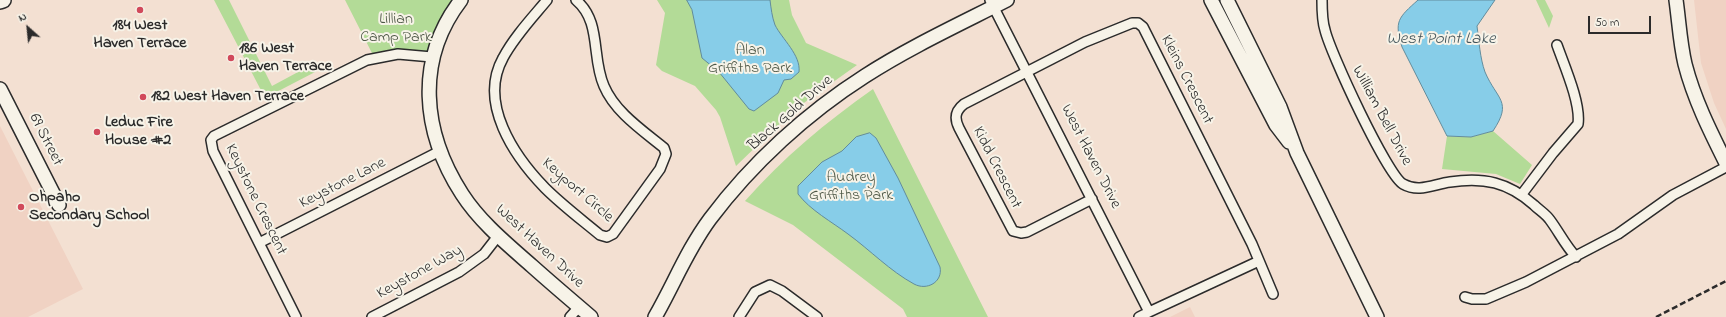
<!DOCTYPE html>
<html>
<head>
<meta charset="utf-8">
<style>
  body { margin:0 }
  #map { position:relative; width:1726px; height:317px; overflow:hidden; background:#f3e0d2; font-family:"Indie Flower",sans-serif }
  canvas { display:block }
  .north { position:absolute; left:8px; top:8px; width:40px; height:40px; -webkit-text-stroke:3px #f7f3e8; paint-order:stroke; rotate:333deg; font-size:11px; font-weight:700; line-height:16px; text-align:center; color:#2b2b2b }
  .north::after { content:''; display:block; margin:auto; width:14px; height:18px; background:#2b2b2b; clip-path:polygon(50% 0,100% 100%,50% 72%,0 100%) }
  .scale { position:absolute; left:1588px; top:16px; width:63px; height:18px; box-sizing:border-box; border:2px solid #2b2b2b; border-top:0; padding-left:5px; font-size:12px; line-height:14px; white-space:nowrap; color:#2b2b2b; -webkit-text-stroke:3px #f7f3e8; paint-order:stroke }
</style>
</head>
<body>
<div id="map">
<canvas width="1726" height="317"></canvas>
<div class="north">N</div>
<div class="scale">50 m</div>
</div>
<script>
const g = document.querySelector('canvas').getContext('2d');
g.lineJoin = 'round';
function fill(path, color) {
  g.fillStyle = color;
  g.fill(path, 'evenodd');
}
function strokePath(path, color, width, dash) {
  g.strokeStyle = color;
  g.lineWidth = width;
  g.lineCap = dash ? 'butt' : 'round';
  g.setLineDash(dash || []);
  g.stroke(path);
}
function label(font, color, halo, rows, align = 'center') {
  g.font = font + ' "Indie Flower",sans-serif';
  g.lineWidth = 4;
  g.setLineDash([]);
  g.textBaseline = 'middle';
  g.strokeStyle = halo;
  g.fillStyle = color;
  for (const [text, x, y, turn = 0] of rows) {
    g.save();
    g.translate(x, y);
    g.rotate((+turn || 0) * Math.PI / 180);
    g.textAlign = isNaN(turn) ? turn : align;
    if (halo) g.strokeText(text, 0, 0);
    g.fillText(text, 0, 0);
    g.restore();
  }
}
const built = new Path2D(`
  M1694 0H1726V129L1714 103 1701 63Z
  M0 126 83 289 28 317H0Z
  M1190 307 1195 317H1170Z`);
const green = new Path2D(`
  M214 0H229L272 86 313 64 317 71 265 98Z
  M345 0H461L432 57 375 59Z
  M657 0H789L792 15 806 43 857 65 794 110 736 166 720 117 716 110 695 86 662 71 656 65 665 13Z
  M1536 0H1545L1553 16 1549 28Z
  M873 89 988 317H907L903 309 793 225 745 201C783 158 826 122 873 89Z
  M1493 131 1532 165 1520 184 1496 174 1442 169 1447 136 1471 137Z`);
const water = new Path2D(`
  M687 0H770C771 8 772 17 775 25 782 39 801 55 799 72L791 79 784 80 778 93 754 111 749 109 719 72 702 58 692 10Z
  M1418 0H1495L1477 26C1479 41 1480 58 1485 72 1497 100 1513 101 1493 131L1471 137 1447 136 1402 47C1394 21 1398 18 1418 0Z
  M870 133 876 138 898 178 940 267C943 282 927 291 914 284 890 271 870 250 848 234 832 222 810 210 798 194V186L822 162 842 151 856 137Z`);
const street = new Path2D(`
  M547 0C532 18 514 37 503 58 478 103 514 156 545 188 562 205 582 220 600 235L607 237 613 234 660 169 666 154 664 148C642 130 615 112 604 86 591 57 602 22 576 0
  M990 0 1149 312 1139 317
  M1322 0C1322 10 1322 21 1325 30 1330 52 1387 175 1403 184 1419 193 1434 184 1450 182 1484 177 1508 182 1534 205 1539 210 1546 214 1550 220 1559 232 1565 245 1576 257
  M1522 194 1553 153 1578 124C1581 103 1564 65 1557 45
  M1092 199 1027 232 1021 233 1013 231 959 128C954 118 955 111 964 104L1085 42 1132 23H1138L1143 27 1252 244 1273 294
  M259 243 440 151
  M1465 297 1472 299H1486L1526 282 1618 234 1673 195 1726 167
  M1149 312 1259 261
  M296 317 213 151 211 140 214 136 367 60 398 54 432 57
  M372 317 459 272 484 254 498 236
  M570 317 579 307
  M739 317 755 292 770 285 782 291 817 317`);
const secondary = new Path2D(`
  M461 0C415 60 422 132 462 194 480 222 507 244 532 266 551 283 571 300 591 317
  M1211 0 1276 125 1289 142
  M1227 0 1280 107 1297 153 1377 317
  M1676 0C1679 21 1680 43 1685 64 1694 99 1710 131 1726 163
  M0 89 59 205
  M655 317C674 284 687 250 710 219 752 163 807 113 865 76 910 47 960 24 1007 0`);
const primary = new Path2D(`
  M0 1 3 0`);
const rail = new Path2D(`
  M1656 317 1726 281`);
const markers = [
  [140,10,4,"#d1495b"],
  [231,58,4,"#d1495b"],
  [143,97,4,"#d1495b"],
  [97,132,4,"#d1495b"],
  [21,207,4,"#d1495b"]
];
const parkNames = [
  ["Lillian",396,20],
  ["Camp Park",396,38],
  ["Alan",750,51],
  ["Griffiths Park",750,69],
  ["Audrey",851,178],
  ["Griffiths Park",851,196]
];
const poiNames = [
  ["184 West",140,26,"center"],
  ["Haven Terrace",140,44,"center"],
  ["186 West",239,49],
  ["Haven Terrace",239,67],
  ["182 West Haven Terrace",151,97],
  ["Leduc Fire",105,123],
  ["House #2",105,141],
  ["Ohpaho",29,198],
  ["Secondary School",29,216]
];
const streetNames = [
  ["Kleins Crescent",1186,80,63],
  ["Black Gold Drive",791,114,-41],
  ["William Bell Drive",1381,116,62],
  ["69 Street",45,140,63],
  ["West Haven Drive",1090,157,63],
  ["Kidd Crescent",996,168,63],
  ["Keystone Lane",343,184,-27],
  ["Keyport Circle",577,191,41],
  ["Keystone Crescent",255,200,64],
  ["West Haven Drive",539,247,43],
  ["Keystone Way",420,273,-29]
];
const waterNames = [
  ["West Point Lake",1441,40]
];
fill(built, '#f0d2c3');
fill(green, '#b3db97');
fill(water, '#87cde8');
strokePath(water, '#628c9c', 1);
strokePath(street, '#2b2b2b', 12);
strokePath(secondary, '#2b2b2b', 16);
strokePath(primary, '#2b2b2b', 18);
strokePath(street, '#f7f3e8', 9);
strokePath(secondary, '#f7f3e8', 13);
strokePath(primary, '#f7f3e8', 15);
strokePath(rail, '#2b2b2b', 2.5, [6, 3]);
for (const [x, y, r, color] of markers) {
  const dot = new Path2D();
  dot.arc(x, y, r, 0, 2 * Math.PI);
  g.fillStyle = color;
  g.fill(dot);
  strokePath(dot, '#f7f3e8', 1.5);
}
label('16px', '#4d5746', '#f7f3e8', parkNames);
label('bold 16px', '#2b2b2b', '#f7f3e8', poiNames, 'left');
label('16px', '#2b2b2b', '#f7f3e8', streetNames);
label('italic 17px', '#42545a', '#f7f3e8', waterNames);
</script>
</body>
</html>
